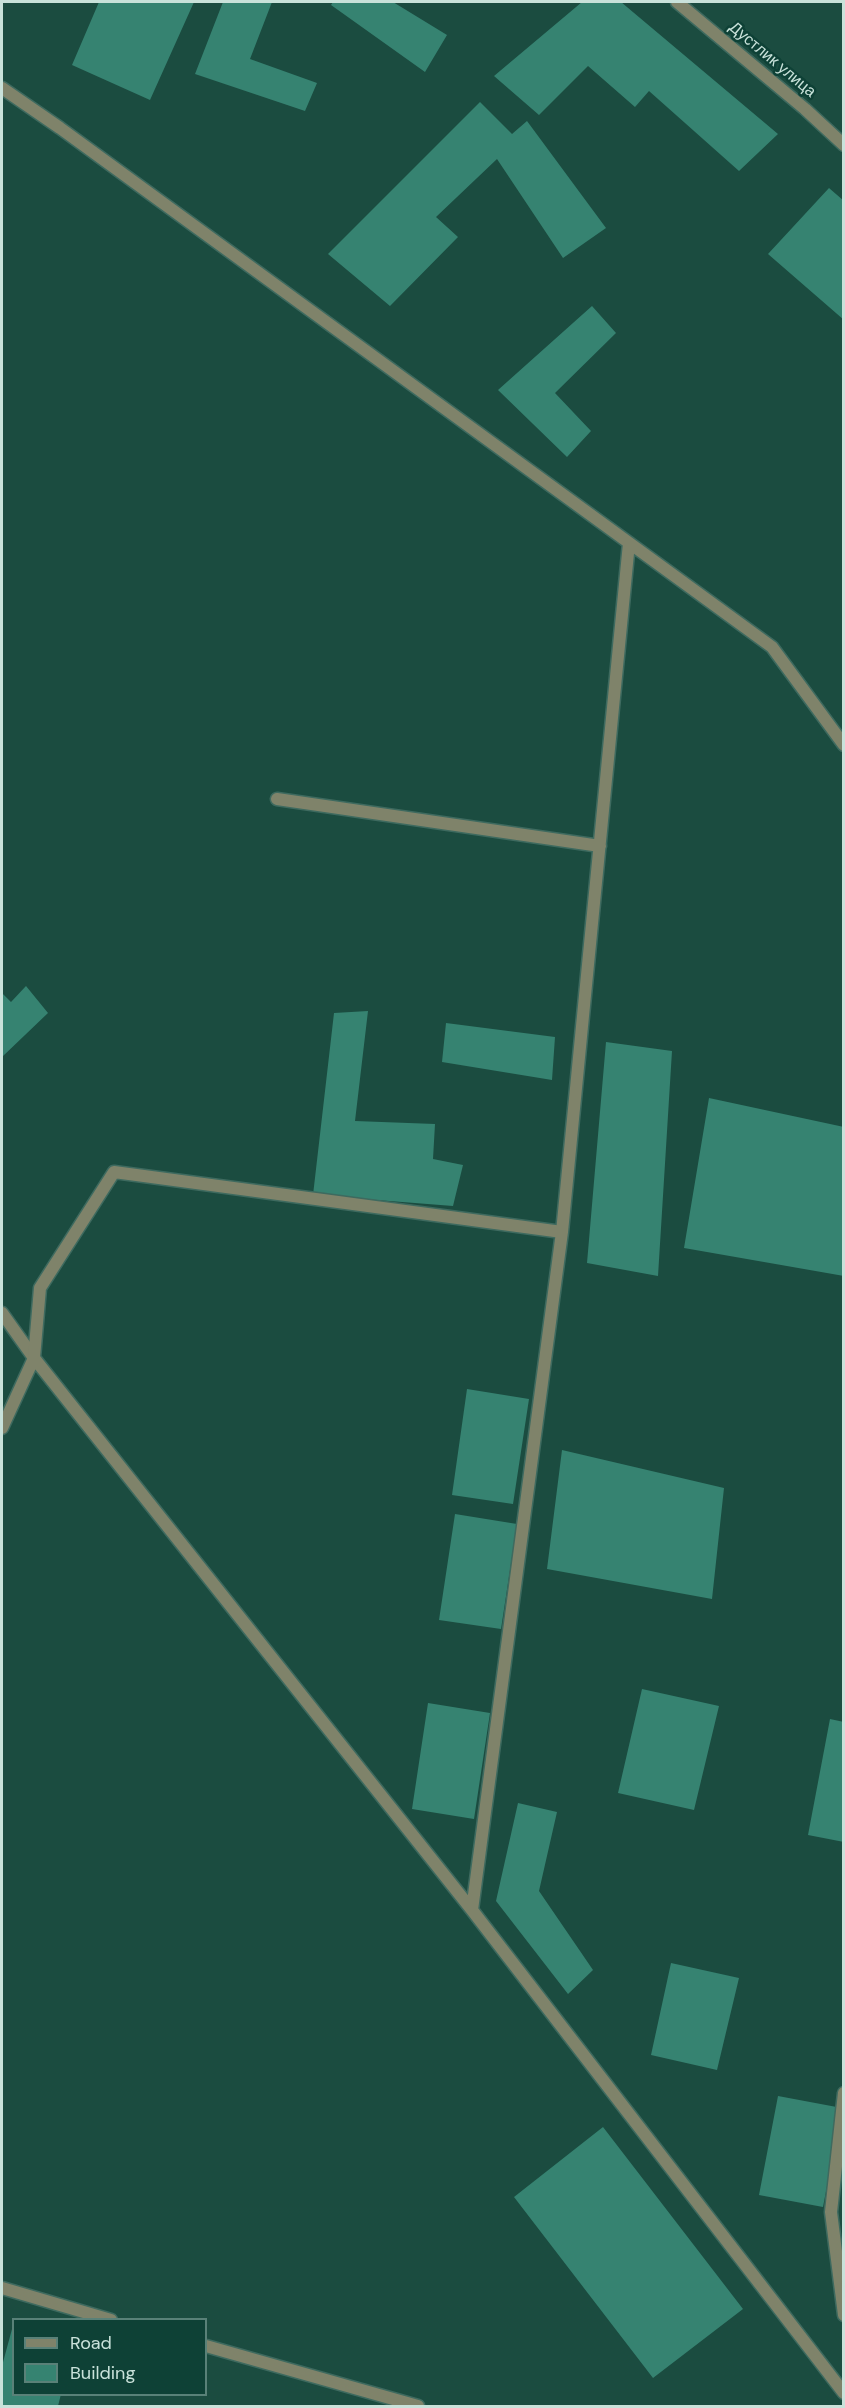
<!DOCTYPE html>
<html>
<head>
<meta charset="utf-8">
<style>
  body { margin:0 }
  #map { position:relative; width:845px; height:2408px; overflow:hidden; background:#1b4c40; font-family:"DM Sans",sans-serif }
  canvas { display:block }
  .frame { position:absolute; inset:0; border:3px solid #c9e2da; pointer-events:none }
  .legend { position:absolute; left:12px; top:2318px; width:195px; height:78px; box-sizing:border-box; background:#0e4136; border:2px solid #598178; margin:0; padding:8px 10px; list-style:none; font-size:18px; color:#c9e2da }
  .legend li { display:flex; align-items:center; gap:12px; height:30px }
  .legend b { width:30px; border:2px solid #598178 }
</style>
</head>
<body>
<div id="map">
<canvas width="845" height="2408"></canvas>
<div class="frame"></div>
<ul class="legend">
<li><b style="height:8px;background:#7f836a"></b>Road</li>
<li><b style="height:16px;background:#368371"></b>Building</li>
</ul>
</div>
<script>
const g = document.querySelector('canvas').getContext('2d');
g.lineJoin = 'round';
function fill(path, color) {
  g.fillStyle = color;
  g.fill(path, 'evenodd');
}
function strokePath(path, color, width, dash) {
  g.strokeStyle = color;
  g.lineWidth = width;
  g.lineCap = dash ? 'butt' : 'round';
  g.setLineDash(dash || []);
  g.stroke(path);
}
function label(font, color, halo, rows, align = 'center') {
  g.font = font + ' "DM Sans",sans-serif';
  g.lineWidth = 5;
  g.setLineDash([]);
  g.textBaseline = 'middle';
  g.strokeStyle = halo;
  g.fillStyle = color;
  for (const [text, x, y, turn = 0] of rows) {
    g.save();
    g.translate(x, y);
    g.rotate((+turn || 0) * Math.PI / 180);
    g.textAlign = isNaN(turn) ? turn : align;
    if (halo) g.strokeText(text, 0, 0);
    g.fillText(text, 0, 0);
    g.restore();
  }
}
const building = new Path2D(`
  M99 2H194L150 100 72 65Z
  M223 2H272L250 59 317 83 305 111 195 74Z
  M333 2H393L447 35 425 72 331 5Z
  M582 2H621L778 134 739 171 649 91 635 107 588 66 539 115 494 76Z
  M480 102 512 134 527 121 606 228 563 258 497 159 436 217 458 237 390 306 328 254Z
  M829 188 844 201V320L768 254Z
  M592 306 616 333 555 393 591 431 567 457 498 390Z
  M26 986 48 1013 2 1057V993L11 1002Z
  M368 1011 355 1121 435 1124 433 1159 463 1165 453 1206 313 1195 334 1013Z
  M446 1023 555 1037 552 1080 442 1062Z
  M606 1042 672 1051 658 1276 587 1263Z
  M709 1098 844 1127V1276L684 1248Z
  M467 1389 529 1399 513 1504 452 1495Z
  M562 1450 724 1488 712 1599 547 1569Z
  M455 1514 517 1524 501 1629 439 1620Z
  M642 1689 719 1706 694 1810 618 1793Z
  M428 1703 490 1713 474 1819 412 1809Z
  M830 1719 844 1722V1842L808 1835Z
  M518 1803 557 1812 539 1891 593 1970 568 1994 496 1901Z
  M671 1963 739 1978 717 2070 651 2055Z
  M778 2096 842 2108 823 2207 759 2195Z
  M603 2127 743 2309 653 2378 514 2197Z
  M12 2329H14V2394H61L58 2406H2V2366Z`);
const service = new Path2D(`
  M2 1313 34 1358`);
const minor = new Path2D(`
  M677 2 805 109 844 145
  M2 88 60 128 772 647 844 745
  M277 799 600 846
  M562 1232 629 543
  M34 1358 40 1288 114 1172 562 1232 472 1910
  M2 1428 34 1358 472 1910 844 2393
  M844 2093 831 2212 844 2315
  M2 2288 111 2320
  M206 2346 418 2406`);
const streetNames = [
  ["Дустлик улица",772,60,40]
];
fill(building, '#368371');
strokePath(service, '#3e6a5f', 15);
strokePath(minor, '#3e6a5f', 15);
strokePath(service, '#7f836a', 12);
strokePath(minor, '#7f836a', 12);
label('16px', '#c9e2da', '#0e4136', streetNames);
</script>
</body>
</html>
